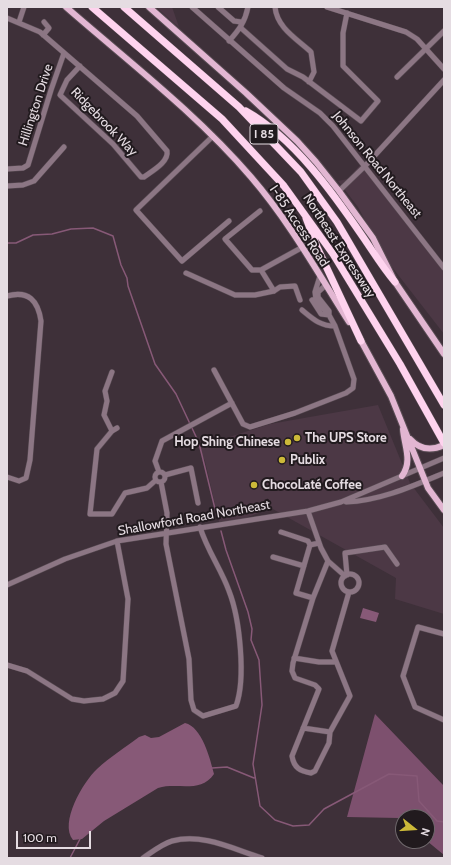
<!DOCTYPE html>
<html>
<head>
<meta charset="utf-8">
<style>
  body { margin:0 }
  #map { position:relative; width:451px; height:865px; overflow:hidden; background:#3e3039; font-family:Cabin,sans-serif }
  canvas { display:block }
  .frame { position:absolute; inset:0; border:8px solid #e5dce2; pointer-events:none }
  .north { position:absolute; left:395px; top:809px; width:40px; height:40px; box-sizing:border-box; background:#211a1e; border:1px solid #6f686c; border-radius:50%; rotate:107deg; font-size:11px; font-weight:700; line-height:16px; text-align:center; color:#e5dce2 }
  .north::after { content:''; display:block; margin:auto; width:14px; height:18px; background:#ccb939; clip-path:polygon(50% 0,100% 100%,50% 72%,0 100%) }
  .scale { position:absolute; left:16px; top:831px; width:75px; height:18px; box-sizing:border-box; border:2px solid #e5dce2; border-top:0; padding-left:5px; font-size:12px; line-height:14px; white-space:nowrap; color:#e5dce2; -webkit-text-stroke:3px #211a1e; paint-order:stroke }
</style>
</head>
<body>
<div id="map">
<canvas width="451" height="865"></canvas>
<div class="frame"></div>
<div class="north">N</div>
<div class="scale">100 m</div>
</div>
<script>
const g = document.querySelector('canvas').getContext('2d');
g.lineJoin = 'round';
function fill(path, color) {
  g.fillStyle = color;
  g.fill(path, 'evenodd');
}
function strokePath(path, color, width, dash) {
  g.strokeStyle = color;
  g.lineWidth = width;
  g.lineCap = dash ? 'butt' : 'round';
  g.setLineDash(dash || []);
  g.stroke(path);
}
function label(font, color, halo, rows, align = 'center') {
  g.font = font + ' Cabin,sans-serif';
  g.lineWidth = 4;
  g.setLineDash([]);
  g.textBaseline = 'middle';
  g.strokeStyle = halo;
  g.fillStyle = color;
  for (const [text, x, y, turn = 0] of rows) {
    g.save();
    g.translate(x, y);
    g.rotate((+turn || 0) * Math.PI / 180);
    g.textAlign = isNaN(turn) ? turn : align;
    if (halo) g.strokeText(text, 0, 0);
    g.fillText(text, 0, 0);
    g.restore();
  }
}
const built = new Path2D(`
  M156 7H172L179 27 175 24Z
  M361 164 444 269V334L385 258 358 207 338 181 348 179Z
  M378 405 410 483 444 528V614L395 599 396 578 271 508 241 520 219 522 205 461 198 447 270 424Z`);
const forest = new Path2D(`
  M375 714 444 786V855L427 841V817H403V821L399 818 347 817Z`);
const water = new Path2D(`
  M363 608 379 613 376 622 360 618Z
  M185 723C202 727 210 758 214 774 200 794 178 782 158 788L104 821 82 839 73 840C59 823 83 782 97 769 110 757 126 747 139 737L145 735 151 738 159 737Z`);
const stream = new Path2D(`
  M7 243H16L33 235 52 234 71 229 93 228 113 236 121 265 127 278 128 286 155 364 176 394 199 443 217 517
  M221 531 226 550 248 612 252 629 251 640 259 660 262 705 253 764 260 806 275 820 293 826 309 825 324 809 389 774 417 776 419 801 437 821 444 822
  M212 768 227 767 254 778
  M70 858 80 839`);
const minor = new Path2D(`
  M192 7 284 88 320 113 333 126 444 268
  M218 7 234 21 241 22V28L287 69 303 77 361 121 378 101 343 66V33L347 13
  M275 7C277 28 297 39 311 52L314 72 309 82
  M327 7 406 32 417 39 444 69
  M7 18 40 32 137 116 167 151C169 162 152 171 144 177H141L113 144 60 95 67 80 80 66
  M19 22 24 7
  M43 35 49 28 44 22
  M229 41C239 30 245 22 248 7
  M397 77 444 31
  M213 136 136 210 182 261 229 221
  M7 169 23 168 28 165 51 90 64 53
  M7 186 23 185 34 181 64 147
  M339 191 365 166 444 80
  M260 211 225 239 252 270H261L301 248
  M261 270 274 291
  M186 273 235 295H255L274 291 280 287 295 286 300 300
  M320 276 315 292 316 300 329 315
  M7 296C29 290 38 301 41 321L30 460 26 478 19 481 7 477
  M312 300 321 314 329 315
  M302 310C313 319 320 326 335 326
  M214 370 243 424 250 427 295 413 346 393 353 388 354 379 335 326 329 315V311L318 297V292L326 285
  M112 372 105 391 107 401 104 415 112 431 97 449 90 514H112L125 493 147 488 156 480
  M112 431 117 428
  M159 472 155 461 162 441 232 403
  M155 477a5 5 0 1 1 10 0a5 5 0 1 1-10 0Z
  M165 475 191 468 198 503
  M161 482 167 513 166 544 189 659 191 700 194 710 203 716 236 706C246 679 240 619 229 591 221 569 207 550 200 527
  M346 502C380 501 413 486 444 473
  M308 511 321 548 328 561 345 576
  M281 532 308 541 310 545
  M273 557 304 566
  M328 561 313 598 293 663 292 671 295 678 315 685 319 689 292 756C294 768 300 771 311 773L315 771 329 743 330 732 350 696 332 651 349 592
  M341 583a9 9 0 1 1 18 0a9 9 0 1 1-18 0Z
  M347 575 345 553 385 547 397 564
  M7 585 65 559 117 541 308 511 341 502 444 458
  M313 598 296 593 310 545 319 543
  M444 634 418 627 403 676 415 707 444 720
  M294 658 319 662H335
  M7 665 27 671 72 699 84 701 103 699 115 693 123 681 128 599 117 541
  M303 728 330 732
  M143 858C152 852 162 844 172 841 203 833 233 849 262 858`);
const major = new Path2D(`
  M66 7C129 62 196 113 251 177 289 221 318 273 349 322
  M149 7 246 93 297 141 316 162 339 191 373 238 395 282 444 354
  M359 337 391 396 428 488 444 510
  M410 439C420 450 431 451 444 445
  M402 476C413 461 404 445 403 429`);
const highway = new Path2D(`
  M92 7 222 119 284 186 333 254 400 364 444 443
  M124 7 239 107 301 172 337 222 444 405
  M246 111C294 138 333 193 363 237 374 253 383 268 395 282
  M306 218 317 247 361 341`);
const markers = [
  [297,438,4,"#ccb939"],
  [288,442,4,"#ccb939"],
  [282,460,4,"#ccb939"],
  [254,485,4,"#ccb939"]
];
const shields = [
  [264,134,28]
];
const shieldNames = [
  ["I 85",264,134]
];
const streetNames = [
  ["Hillington Drive",36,105,-72],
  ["Ridgebrook Way",104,122,46],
  ["Johnson Road Northeast",377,165,51],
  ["I-85 Access Road",299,226,56],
  ["Northeast Expressway",339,246,57],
  ["Shallowford Road Northeast",194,518,-10]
];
const poiNames = [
  ["The UPS Store",305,438],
  ["Hop Shing Chinese",280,442,"right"],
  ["Publix",290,460],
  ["ChocoLaté Coffee",262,485]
];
fill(built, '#4c3845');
fill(forest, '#7d506e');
fill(water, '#875977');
strokePath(stream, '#875977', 1.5);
strokePath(minor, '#594c54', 6);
strokePath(major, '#594c54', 8);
strokePath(highway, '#594c54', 8);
strokePath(minor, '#8c7684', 5);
strokePath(major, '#e2b6d2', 6);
strokePath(highway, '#fed3ee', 7);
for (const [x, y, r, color] of markers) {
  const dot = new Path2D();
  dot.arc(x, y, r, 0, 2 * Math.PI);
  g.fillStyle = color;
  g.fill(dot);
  strokePath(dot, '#211a1e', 1.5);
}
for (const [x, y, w] of shields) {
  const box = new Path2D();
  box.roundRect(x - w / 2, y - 10, w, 20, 3);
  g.fillStyle = '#211a1e';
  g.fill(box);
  strokePath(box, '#e5dce2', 1);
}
label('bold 12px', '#e5dce2', null, shieldNames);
label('13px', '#e5dce2', '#211a1e', streetNames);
label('bold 13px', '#e5dce2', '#211a1e', poiNames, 'left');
</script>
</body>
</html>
